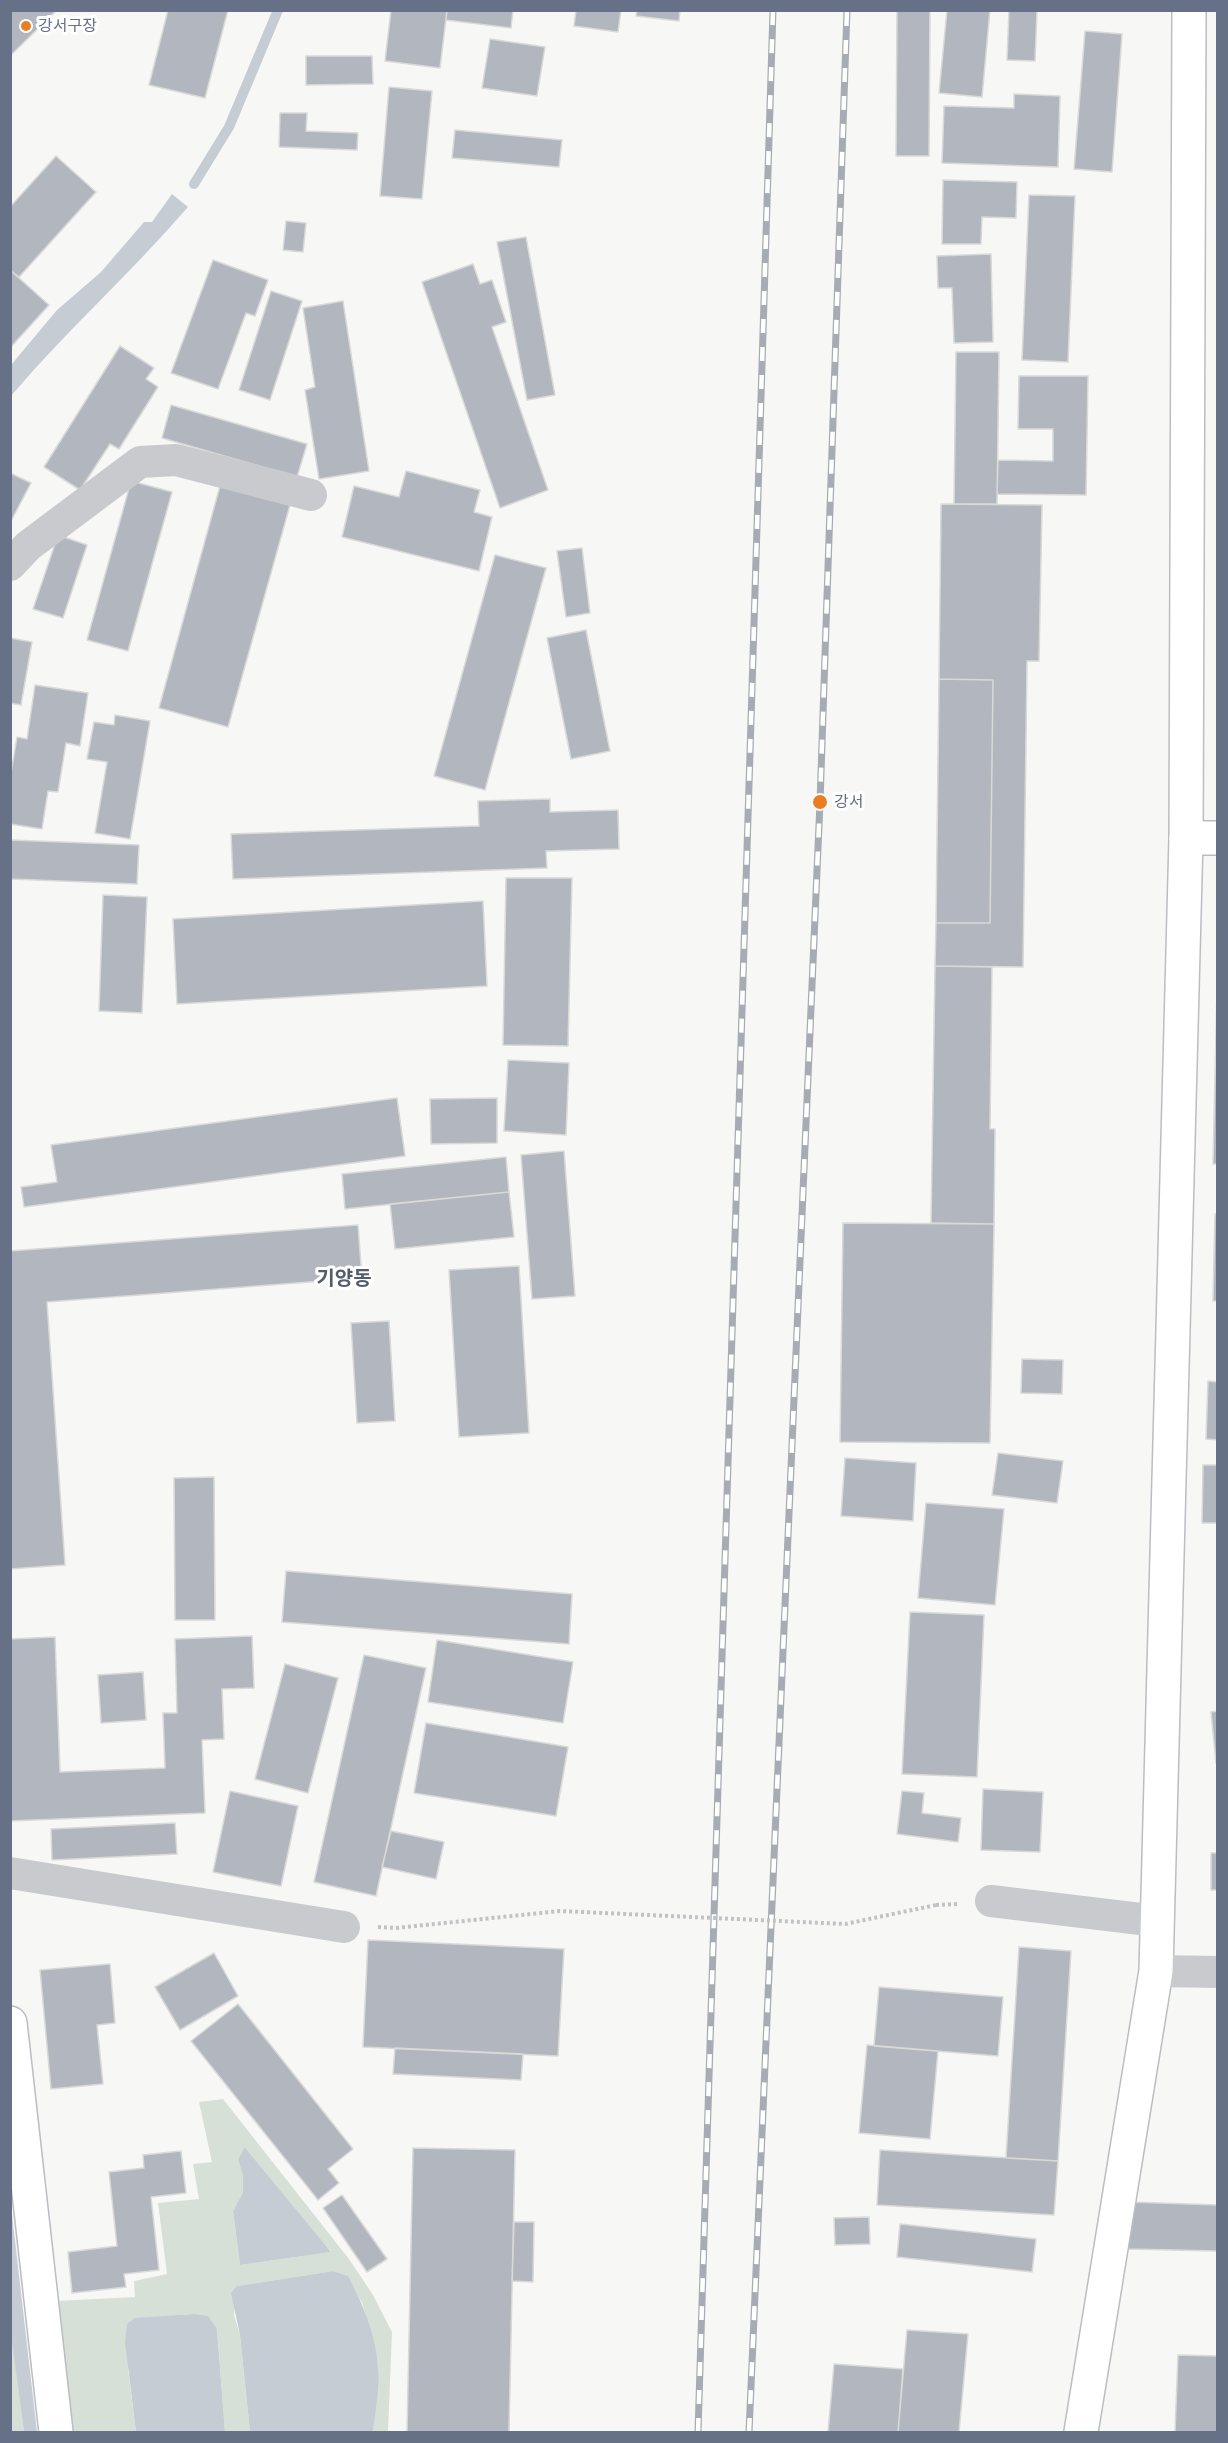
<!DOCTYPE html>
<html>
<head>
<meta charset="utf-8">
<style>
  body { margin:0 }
  #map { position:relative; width:1228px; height:2443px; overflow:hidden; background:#f7f8f5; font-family:"Golos Text",sans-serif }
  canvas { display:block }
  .frame { position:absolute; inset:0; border:12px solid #667187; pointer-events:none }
</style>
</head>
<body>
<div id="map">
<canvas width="1228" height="2443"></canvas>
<div class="frame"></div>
</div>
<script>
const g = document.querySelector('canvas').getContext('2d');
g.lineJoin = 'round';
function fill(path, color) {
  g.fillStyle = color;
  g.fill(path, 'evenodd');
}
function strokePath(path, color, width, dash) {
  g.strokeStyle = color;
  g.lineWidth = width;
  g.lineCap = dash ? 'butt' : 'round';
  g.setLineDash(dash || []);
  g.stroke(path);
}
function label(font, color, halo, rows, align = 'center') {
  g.font = font + ' "Golos Text","Noto Sans KR",sans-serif';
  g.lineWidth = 6;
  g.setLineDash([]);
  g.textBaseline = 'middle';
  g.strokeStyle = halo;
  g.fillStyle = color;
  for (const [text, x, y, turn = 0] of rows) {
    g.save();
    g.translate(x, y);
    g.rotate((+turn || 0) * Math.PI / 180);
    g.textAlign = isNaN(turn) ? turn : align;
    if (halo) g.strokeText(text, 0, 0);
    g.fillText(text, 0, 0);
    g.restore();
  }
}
const green = new Path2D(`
  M223 2099 349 2259 373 2295 392 2332 388 2432H373L378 2368 363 2305 347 2276 333 2271 237 2286 234 2315 240 2335 250 2432H225L217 2329 194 2314 179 2315 128 2369 136 2432H69L56 2301 135 2297 134 2281 167 2274 158 2203 199 2199 193 2164 212 2162 199 2102ZM238 2160 331 2251 330 2252 240 2265 233 2211 243 2192V2176Z
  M11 2326 24 2432H11Z`);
const water = new Path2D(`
  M172 194 188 207C132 272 67 330 11 396V365L57 310 101 272 144 222H152Z
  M245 2147V2148L331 2252 240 2265 233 2211 243 2192V2176L238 2160Z
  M10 2206H11L37 2432H24L10 2326Z
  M333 2271 348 2276C363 2304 376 2335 378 2368 380 2388 375 2412 373 2432H250L240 2335 231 2293 237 2286Z
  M194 2314 208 2316 217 2329 225 2432H136L125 2342 127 2324 135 2318Z`);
const stream = new Path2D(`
  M194 184 229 127 278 10`);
const building = new Path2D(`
  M10 10H57L10 56Z
  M168 10H228L205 98 149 85Z
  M391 10H447L440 68 385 61Z
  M447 10H513L511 28 446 20Z
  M576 10H621L618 32 574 26Z
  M637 10H680L679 21 636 16Z
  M897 10H930L929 156H896Z
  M947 10H990L982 97 939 93Z
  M1009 10H1037L1035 61 1007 60Z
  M1085 31 1122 34 1112 172 1074 169Z
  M490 39 545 47 537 96 482 88Z
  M306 56H372L373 84 306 85Z
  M389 87 432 91 422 199 380 196Z
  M1014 94 1060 96 1058 167 942 163 944 106 1014 108Z
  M280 113H307L306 131 358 133 357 150 279 147Z
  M455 130 562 140 559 167 452 158Z
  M56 156 96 192 19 277 10 270V207Z
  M943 180 1017 182 1016 218 982 217 981 244H942Z
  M1029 195 1075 196 1068 362 1022 360Z
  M286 221 306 223 303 252 283 250Z
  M526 237 555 395 527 400 497 242Z
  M991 254 993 342 954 343 952 288H938L937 256Z
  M213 260 268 280 255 316 246 313 218 389 171 373Z
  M473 264 480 284 492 280 506 322 492 327 548 490 500 508 422 282Z
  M10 270 49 305 10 348Z
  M271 291 302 301 270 400 239 390Z
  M343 301 369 471 319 479 305 390 315 387 303 308Z
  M120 346 154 368 146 379 158 387 119 449 110 444 80 490 44 467Z
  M956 352H999L997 504H954Z
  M1019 376H1088L1086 495 997 494 998 460 1053 461V429H1018Z
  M171 405 307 444 297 477 162 438Z
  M406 471 480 490 474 512 492 517 479 571 342 537 354 486 399 497Z
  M10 473 31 483 10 523Z
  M131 481 172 492 128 651 87 640Z
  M220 486 290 505 228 727 159 708Z
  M941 504 1042 505 1039 661H1027L1023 967 935 966 936 923H990L993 680 939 679Z
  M58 535 87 545 63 618 33 609Z
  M582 548 590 613 566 617 557 551Z
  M495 555 546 568 485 790 434 776Z
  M586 630 610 751 571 759 547 638Z
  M10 638 32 642 21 705 10 703Z
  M939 679 993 680 990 923H936Z
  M35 685 88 693 80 746 66 743 58 792 48 791 42 829 10 824V779L17 737 27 739Z
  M115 715 150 721 130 839 95 833 107 762 87 759 94 722 114 725Z
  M550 799V812L618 810 619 849 546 851 547 868 233 879 231 834 479 826 478 801Z
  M10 840 139 845 137 884 10 879Z
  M506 878H572L568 1046 503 1045Z
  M103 895 147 897 142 1013 99 1011Z
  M483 901 487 986 177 1004 173 919Z
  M1218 945V1164H1213Z
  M935 966 992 967 990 1129H995L994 1224 931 1223Z
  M508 1060 569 1063 566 1135 504 1131Z
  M397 1098 405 1156 24 1207 21 1187 57 1182 51 1145Z
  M497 1098V1143L431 1144 430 1099Z
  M564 1151 575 1296 532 1299 521 1155Z
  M506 1157 509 1192 345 1209 342 1174Z
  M509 1192 514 1237 395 1249 390 1204Z
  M1215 1214H1218V1301H1213Z
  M843 1223 994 1224 990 1443 840 1442Z
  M358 1225 362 1278 47 1302 65 1565 10 1569V1251Z
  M519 1266 529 1433 459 1437 449 1270Z
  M389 1321 395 1421 357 1423 351 1323Z
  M1022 1359 1063 1360 1062 1394 1021 1393Z
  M1208 1381 1218 1382V1440L1206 1439Z
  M998 1453 1063 1461 1057 1503 992 1495Z
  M845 1458 916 1463 913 1521 841 1516Z
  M1203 1465H1218V1523H1202Z
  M214 1477 215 1620H175L174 1478Z
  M926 1503 1004 1509 995 1605 918 1598Z
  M286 1571 572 1594 569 1644 282 1622Z
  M910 1612 984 1615 977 1777 902 1774Z
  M252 1636 254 1688 222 1689 224 1739 202 1740 205 1813 10 1821V1639L55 1637 60 1772 165 1768 163 1713H177L175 1639Z
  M437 1640 573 1662 563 1723 428 1702Z
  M364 1655 426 1668 376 1896 314 1882Z
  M285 1664 338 1678 308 1793 255 1779Z
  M143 1672 146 1720 101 1723 98 1675Z
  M1218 1711V1763H1216L1211 1712Z
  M426 1723 568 1747 556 1816 414 1793Z
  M983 1789 1043 1792 1040 1852 981 1850Z
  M230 1791 298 1806 281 1886 213 1872Z
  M902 1791 924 1793 922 1813 961 1818 958 1842 897 1834Z
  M175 1823 177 1854 52 1860 51 1829Z
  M391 1831 444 1842 436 1879 382 1867Z
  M1211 1853H1218V1890H1211Z
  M368 1940 564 1949 558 2056 363 2047Z
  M1019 1947 1071 1951 1058 2161 1006 2158Z
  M214 1953 238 1996 180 2030 155 1987Z
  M110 1964 115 2023 97 2025 103 2084 51 2089 40 1970Z
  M879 1987 1003 1997 998 2056 874 2046Z
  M238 2004 353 2149 328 2169 339 2183 318 2200 191 2041Z
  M867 2045 938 2051 930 2139 859 2133Z
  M395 2048 523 2054 521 2080 393 2074Z
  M413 2148 515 2150 509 2432H407Z
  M880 2150 1058 2161 1054 2215 877 2205Z
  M181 2151 186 2193 151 2197 159 2270 124 2274 126 2287 72 2293 68 2252 117 2246 109 2172 144 2168 143 2155Z
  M342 2195 387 2259 367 2272 323 2208Z
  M1129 2202 1218 2205V2251L1127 2249Z
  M869 2217 870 2244 835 2245 834 2218Z
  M514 2222H534L533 2282 512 2281Z
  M900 2224 1036 2239 1032 2272 897 2257Z
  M907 2330 968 2334 959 2432H898Z
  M1178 2355 1218 2356V2432H1175Z
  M834 2364 903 2369 898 2432H828Z`);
const path = new Path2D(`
  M936 1905 958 1904
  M378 1927 396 1928`);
const street = new Path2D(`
  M10 565 28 546 140 462 176 460 311 495
  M10 1873 344 1927
  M991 1901 1157 1921
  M1156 1971 1218 1972`);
const secondary = new Path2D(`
  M1186 838H1218
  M10 2023 56 2432`);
const primary = new Path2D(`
  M1081 2432 1156 1971 1186 838 1189 10`);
const rail = new Path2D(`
  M698 2432 773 10
  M749 2432 820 802 847 10`);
const pathBridge = new Path2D(`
  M396 1928 560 1911 845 1924 936 1905`);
const markers = [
  [26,26,6,"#e97e24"],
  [820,802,8,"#e97e24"]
];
const poiNames = [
  ["강서구장",38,26],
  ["강서",834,802]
];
const quarterNames = [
  ["기양동",344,1279]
];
fill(green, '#d7e0d6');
fill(water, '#c6ccd3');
strokePath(stream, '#c6ccd3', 10);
fill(building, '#b2b7bf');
strokePath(building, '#d9d9d7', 1.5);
strokePath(secondary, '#babdc3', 36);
strokePath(primary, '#babdc2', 36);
strokePath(path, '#c1c2c5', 4, [3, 3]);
strokePath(street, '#c8cace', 32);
strokePath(secondary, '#fff', 33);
strokePath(primary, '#fff', 33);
strokePath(rail, '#a7abb3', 7);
strokePath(rail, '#fff', 4.5, [14]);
strokePath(pathBridge, '#c1c2c5', 4, [3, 3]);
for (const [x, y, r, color] of markers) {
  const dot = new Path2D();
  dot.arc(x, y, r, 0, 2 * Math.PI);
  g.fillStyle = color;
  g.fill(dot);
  strokePath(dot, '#fff', 2);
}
label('16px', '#667187', '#fff', poiNames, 'left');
label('bold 20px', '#545c6b', '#fff', quarterNames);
</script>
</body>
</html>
